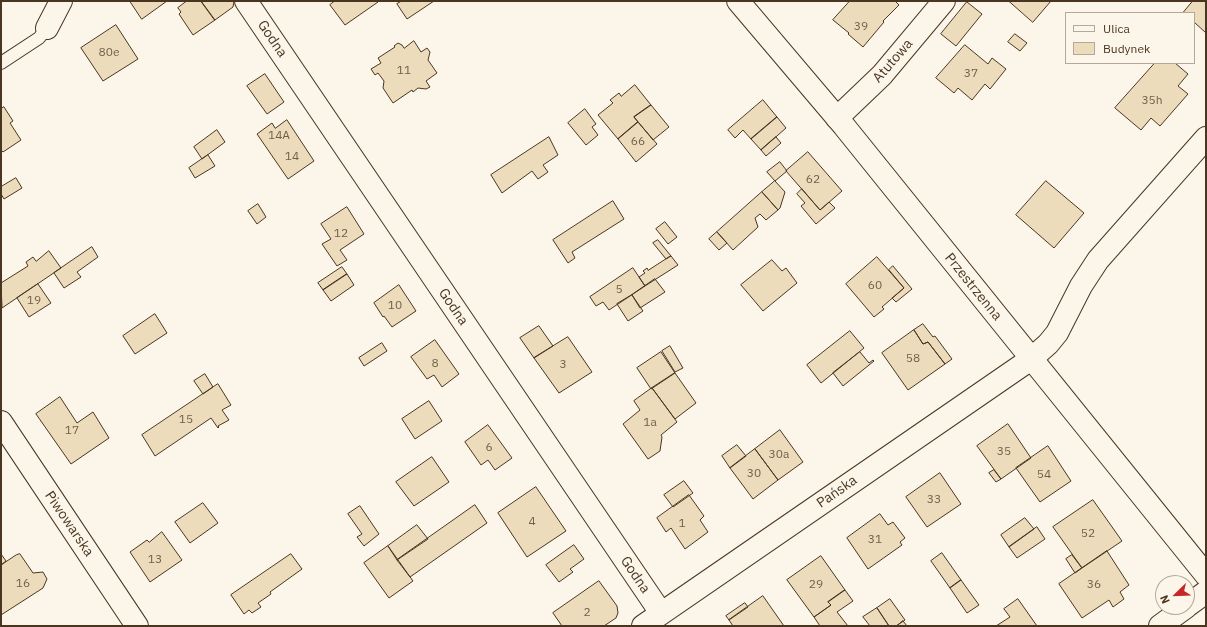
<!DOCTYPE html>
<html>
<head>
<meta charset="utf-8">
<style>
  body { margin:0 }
  #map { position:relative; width:1207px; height:627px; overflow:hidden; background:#fbf6e9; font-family:"IBM Plex Sans",sans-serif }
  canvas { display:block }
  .frame { position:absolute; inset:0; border:2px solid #4a3520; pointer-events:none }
  .legend { position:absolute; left:1065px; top:12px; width:130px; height:52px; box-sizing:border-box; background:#fbf6e9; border:1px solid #b4a999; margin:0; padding:5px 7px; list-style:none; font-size:12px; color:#4a3520 }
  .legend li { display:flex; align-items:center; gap:8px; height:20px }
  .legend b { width:20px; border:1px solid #b4a999 }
  .north { position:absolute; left:1155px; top:575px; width:40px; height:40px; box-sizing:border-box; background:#fbf6e9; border:1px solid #b4a999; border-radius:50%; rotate:247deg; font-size:11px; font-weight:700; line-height:16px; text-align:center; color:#4a3520 }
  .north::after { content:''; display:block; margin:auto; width:14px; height:18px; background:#c62828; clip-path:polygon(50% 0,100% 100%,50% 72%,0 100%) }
</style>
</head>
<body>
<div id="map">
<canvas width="1207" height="627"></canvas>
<div class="frame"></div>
<ul class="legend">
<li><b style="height:5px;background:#fbf6e9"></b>Ulica</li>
<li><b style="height:11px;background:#ecdcbc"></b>Budynek</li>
</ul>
<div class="north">N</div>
</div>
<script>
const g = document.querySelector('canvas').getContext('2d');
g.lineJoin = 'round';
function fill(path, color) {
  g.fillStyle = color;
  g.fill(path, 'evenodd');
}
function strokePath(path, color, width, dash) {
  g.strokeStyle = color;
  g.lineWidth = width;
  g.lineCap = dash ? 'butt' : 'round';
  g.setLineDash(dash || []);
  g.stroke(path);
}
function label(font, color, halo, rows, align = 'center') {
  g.font = font + ' "IBM Plex Sans",sans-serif';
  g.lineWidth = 3;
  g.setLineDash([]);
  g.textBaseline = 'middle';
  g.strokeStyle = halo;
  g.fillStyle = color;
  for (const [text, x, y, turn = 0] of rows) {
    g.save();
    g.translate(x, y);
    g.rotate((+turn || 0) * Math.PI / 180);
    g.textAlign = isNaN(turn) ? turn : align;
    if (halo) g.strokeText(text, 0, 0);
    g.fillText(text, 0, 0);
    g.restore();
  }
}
const building = new Path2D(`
  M130 1H167L142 19Z
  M187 1H201L215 20 193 35 179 14 181 12 178 8Z
  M201 1H234L233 7 215 20Z
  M335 1H378V2L345 25 330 5Z
  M402 1H434L407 19 397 4Z
  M850 1H895L899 5 883 21 884 22 863 47 848 34 849 33 833 20Z
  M1009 1H1051L1033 22Z
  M1193 1H1206V33L1194 22V13H1183Z
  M967 2 982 14 956 46 941 34Z
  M116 25 138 59 103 81 81 48Z
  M1015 34 1027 43 1020 51 1008 42Z
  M414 41 421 52 427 48 430 52 428 60 437 73 426 81 430 87 426 89 418 88 413 92 412 90 393 103 383 88 384 81 378 73 375 75 371 69 381 63 378 58 395 47 394 46 398 43 402 45 404 48Z
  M965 45 988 64 992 58 1006 69 990 89 985 84 972 100 958 88 954 93 936 78Z
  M1155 63H1175L1188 74 1178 86 1188 94 1160 126 1151 118 1141 130 1115 108Z
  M265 74 284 102 267 114 247 86Z
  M635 85 651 105 634 117 638 122 618 139 598 115 613 103 610 100 619 93 621 96Z
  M763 100 777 117 751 139 743 130 735 138 728 130Z
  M651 105 669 127 653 140 634 117Z
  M4 107 13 121 10 123 21 140 3 152 1 150V109Z
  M585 109 596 124 592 127 598 135 586 145 568 123Z
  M777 117 786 128 761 150 751 139Z
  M287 120 314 161 288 179 257 134 272 123 275 128Z
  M638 122 657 144 636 162 618 139Z
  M217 130 225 142 202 159 194 147Z
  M549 137 558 155 543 165 548 172 538 179 532 171 502 193 491 175Z
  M776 137 781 143 766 156 761 150Z
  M808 152 842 191 820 210 786 171Z
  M208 155 215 166 195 178 189 168Z
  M780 162 787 171 775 181 767 172Z
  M16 178 22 188 4 199 1 194V187Z
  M775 181 785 192 780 208 778 210 762 192Z
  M1046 181 1084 213 1054 248 1016 215Z
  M802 189 820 210 829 202 835 208 816 224 801 206 805 203 797 194Z
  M762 192 778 210 766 220 760 214 755 218 758 227 733 250 717 232Z
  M613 201 624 219 572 252 575 258 568 263 553 240Z
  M258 204 266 217 257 224 248 211Z
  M347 207 364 234 340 250 347 260 337 266 322 244 331 239 321 224Z
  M665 222 677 237 668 244 656 229Z
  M717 232 727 243 719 250 709 239Z
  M658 240 671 256 666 259 653 243Z
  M92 247 98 257 77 272 81 277 64 288 54 273Z
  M49 251 61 268 2 308 1 283 28 266 26 262 33 257 36 261Z
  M671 256 678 265 645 286 639 277 645 273 643 271 647 268 648 270Z
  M877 257 904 288 882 307 884 309 874 317 846 284Z
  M772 260 782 271 786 268 797 283 763 311 741 285Z
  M893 266 912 289 896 302 892 298 904 288 889 270Z
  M342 267 347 274 323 290 318 283Z
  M633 268 645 286 609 310 603 302 596 306 590 297Z
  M347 274 354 285 331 301 323 290Z
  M655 279 665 292 640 308 632 295Z
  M38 284 51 303 29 317 17 298Z
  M399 285 416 311 392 327 384 316 383 317 374 303Z
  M632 295 643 311 628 321 617 304Z
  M155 314 167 333 135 354 123 336Z
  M923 324 933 337 935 336 952 359 945 364 928 342 923 344 914 330Z
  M539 326 553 346 534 358 520 338Z
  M914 330 923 344 928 342 945 364 908 390 882 353Z
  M850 331 864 348 821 383 807 365Z
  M568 337 592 372 559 393 534 358Z
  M435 340 459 374 442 387 434 375 427 379 411 357Z
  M382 343 387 351 364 366 359 358Z
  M670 346 683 368 675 372 662 351Z
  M661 352 675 373 651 389 637 368Z
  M860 352 869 363 873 360 874 361 843 386 833 373Z
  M675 373 696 403 675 419 652 388Z
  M205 374 213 387 203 394 194 381Z
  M218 384 231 405 222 410 229 420 218 426 219 427 218 428 211 418 155 456 142 435Z
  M652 388 677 422 661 435 662 437 660 451 648 459 623 424 640 410 634 401Z
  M60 397 77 423 93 412 109 438 71 464 36 414Z
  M429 401 442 421 415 439 402 419Z
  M1008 424 1031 458 1001 479 977 446Z
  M488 425 512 458 495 470 488 460 481 465 465 442Z
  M780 430 803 462 778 480 755 449Z
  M737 445 746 456 730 468 722 456Z
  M1048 446 1071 481 1040 502 1016 468Z
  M755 449 778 480 753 499 730 468Z
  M432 457 449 482 414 506 396 482Z
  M994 470 1001 479 996 482 989 473Z
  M940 473 961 504 927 527 906 497Z
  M684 481 693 493 673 507 664 495Z
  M536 487 566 531 527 557 498 513Z
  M689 495 704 516 700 520 708 532 685 549 671 528 666 532 657 518Z
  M1093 500 1122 541 1082 568 1053 527Z
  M203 503 218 523 190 543 175 522Z
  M475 505 487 523 410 577 397 560Z
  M360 506 379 534 364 546 357 537 362 534 348 514Z
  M880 514 888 525 893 522 905 538 900 542 902 545 868 569 847 538Z
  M1025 518 1034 529 1009 547 1001 535Z
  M417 525 428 539 397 560 388 546Z
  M1037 527 1045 539 1017 558 1009 547Z
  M162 532 182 560 150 582 130 552 147 540 149 542Z
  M574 545 584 559 570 569 573 572 559 582 546 565Z
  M388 546 413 581 389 598 364 563Z
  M1107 551 1129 585 1120 592 1124 599 1113 607 1109 600 1082 618 1059 584Z
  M942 553 961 580 950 588 931 561Z
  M1 554 6 561 1 565Z
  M20 554 33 573 43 572 47 579 43 588 1 615V565L16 555Z
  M291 554 302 569 270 592 271 594 258 603 261 607 252 613 249 610 244 614 231 595Z
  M1072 555 1082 568 1075 573 1066 559Z
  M821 556 845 590 828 602 831 605 814 617 787 580Z
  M961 580 979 605 967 613 950 588Z
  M599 581 617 606 618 613 616 618 604 626H562L553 613Z
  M845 590 853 601 837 612 848 626H820L814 617 831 605 828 602Z
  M763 596 784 626H733L729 620Z
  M890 599 905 620 896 626H889L877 608Z
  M1018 599 1037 626H996L1010 617 1004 609Z
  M745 603 748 607 729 620 726 616Z
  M877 608 889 626H870L863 617Z
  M903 621 907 626H897Z`);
const lane = new Path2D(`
  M1 63 39 38 47 28`);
const street = new Path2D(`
  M246 1 661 613
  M47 28 61 1
  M837 118 882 75 944 1
  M1 422 137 626
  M1187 606 1206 592
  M643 626 1031 359 1048 344 1057 333 1081 286 1098 260 1206 138
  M1160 626 1186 607`);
const secondary = new Path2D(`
  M738 1 844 126 1206 575`);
const numberNames = [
  ["39",861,27],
  ["80e",109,53],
  ["11",404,71],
  ["37",971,74],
  ["35h",1152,101],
  ["14A",279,136],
  ["66",638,142],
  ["14",292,157],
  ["62",813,180],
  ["12",341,234],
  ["60",875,286],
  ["5",619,290],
  ["19",34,301],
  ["10",395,306],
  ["58",913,359],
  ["8",435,364],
  ["3",563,365],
  ["15",186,420],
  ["1a",650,423],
  ["17",72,431],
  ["6",489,448],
  ["35",1004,452],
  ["30a",779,455],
  ["30",754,474],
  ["54",1044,475],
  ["33",934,500],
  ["4",532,522],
  ["1",682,524],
  ["52",1088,534],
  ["31",875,540],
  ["13",155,560],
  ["16",23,584],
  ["29",816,585],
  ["36",1094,585],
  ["2",587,613]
];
const streetNames = [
  ["Godna",272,39,56],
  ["Atutowa",893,61,-49],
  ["Przestrzenna",973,287,51],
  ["Godna",453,307,56],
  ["Pańska",837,492,-35],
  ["Piwowarska",69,524,56],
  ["Godna",635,575,56]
];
fill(building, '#ecdcbc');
strokePath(building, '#4a3520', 1);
strokePath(lane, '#4a3520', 14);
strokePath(street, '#4a3520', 24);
strokePath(secondary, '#4a3520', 24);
strokePath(lane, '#fbf6e9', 12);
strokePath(street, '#fbf6e9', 22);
strokePath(secondary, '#fbf6e9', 22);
label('12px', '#725f47', null, numberNames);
label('14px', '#4a3520', '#fbf6e9', streetNames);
</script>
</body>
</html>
